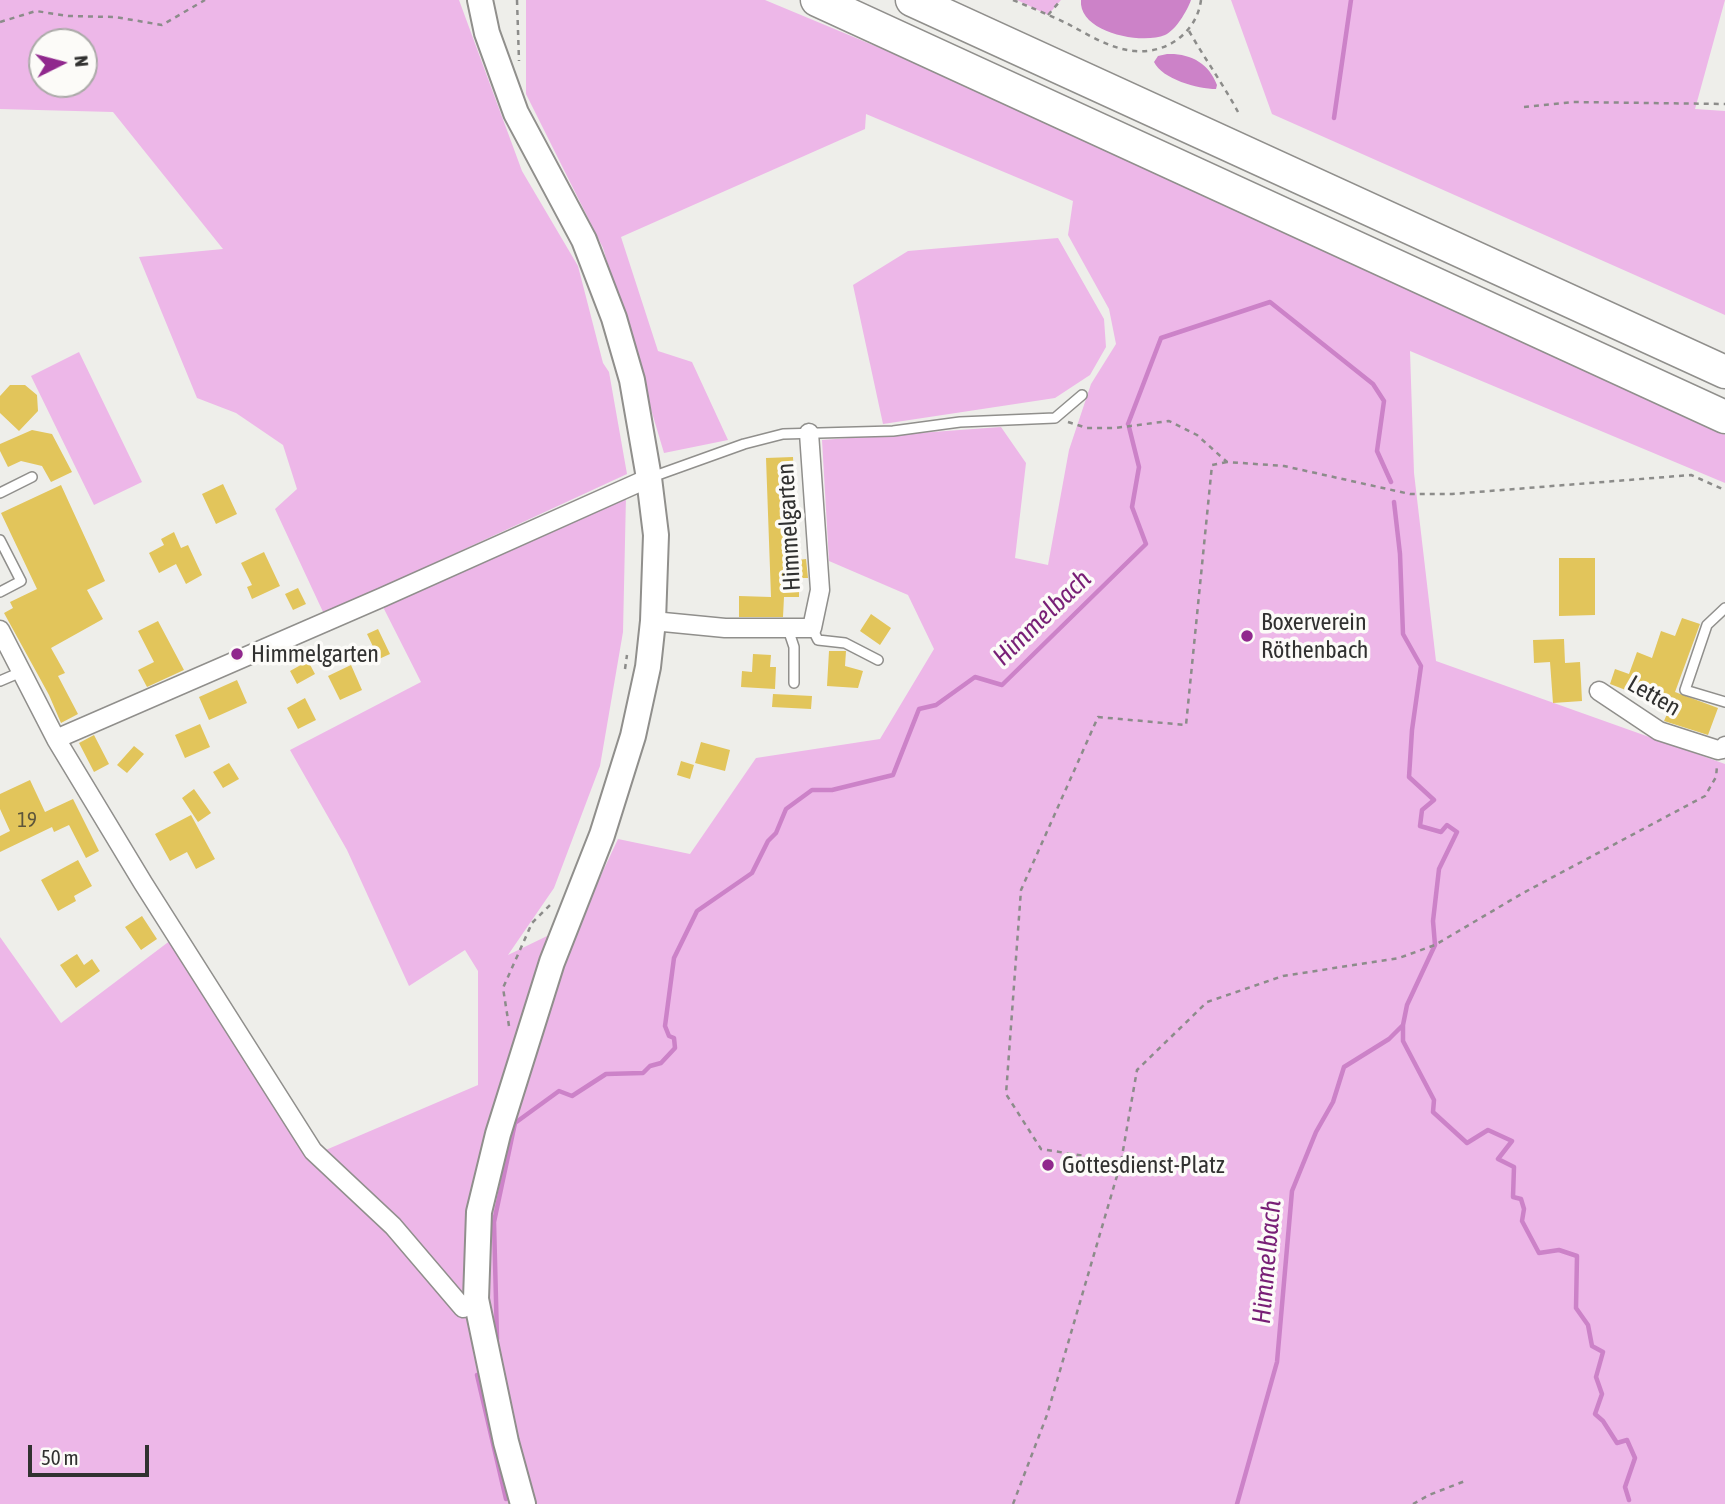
<!DOCTYPE html>
<html>
<head>
<meta charset="utf-8">
<style>
  body { margin:0 }
  #map { position:relative; width:1725px; height:1504px; overflow:hidden; background:#eeeeea; font-family:"Asap Condensed",sans-serif }
  canvas { display:block }
  .north { position:absolute; left:28px; top:28px; width:70px; height:70px; box-sizing:border-box; background:#fcfbf8; border:2px solid #abaaa8; border-radius:50%; rotate:84deg; font-size:19px; font-weight:700; line-height:28px; text-align:center; color:#313130 }
  .north::after { content:''; display:block; margin:auto; width:24px; height:32px; background:#90288d; clip-path:polygon(50% 0,100% 100%,50% 72%,0 100%) }
  .scale { position:absolute; left:28px; top:1445px; width:121px; height:32px; box-sizing:border-box; border:4px solid #313130; border-top:0; padding-left:9px; font-size:21px; line-height:24px; white-space:nowrap; color:#313130; -webkit-text-stroke:5px #fcfbf8; paint-order:stroke }
</style>
</head>
<body>
<div id="map">
<canvas width="1725" height="1504"></canvas>
<div class="north">N</div>
<div class="scale">50 m</div>
</div>
<script>
const g = document.querySelector('canvas').getContext('2d');
g.lineJoin = 'round';
function fill(path, color) {
  g.fillStyle = color;
  g.fill(path, 'evenodd');
}
function strokePath(path, color, width, dash) {
  g.strokeStyle = color;
  g.lineWidth = width;
  g.lineCap = dash ? 'butt' : 'round';
  g.setLineDash(dash || []);
  g.stroke(path);
}
function label(font, color, halo, rows, align = 'center') {
  g.font = font + ' "Asap Condensed",sans-serif';
  g.lineWidth = 7;
  g.setLineDash([]);
  g.textBaseline = 'middle';
  g.strokeStyle = halo;
  g.fillStyle = color;
  for (const [text, x, y, turn = 0] of rows) {
    g.save();
    g.translate(x, y);
    g.rotate((+turn || 0) * Math.PI / 180);
    g.textAlign = isNaN(turn) ? turn : align;
    if (halo) g.strokeText(text, 0, 0);
    g.fillText(text, 0, 0);
    g.restore();
  }
}
const green = new Path2D(`
  M0 0H459L522 171 578 266 603 363 609 372 627 474 324 614 275 509 297 489 283 445 236 413 197 398 139 257 223 249 113 112 0 109ZM42 42H84V84H42Z
  M526 0H765L892 53 1725 435V483L1410 351 1414 473 1436 661 1725 764V1504H0V937L61 1023 171 940 321 1152 478 1085V971L465 950 409 986 347 850 290 750 421 682 381 603 626 496 623 632 600 766 554 888 508 955 580 920 618 839 690 854 756 758 880 739 934 649 908 595 829 561 822 440 1001 427 1026 463 1015 558 1048 565 1069 450 1091 384 1116 344 1109 309 1068 235 1073 201 866 114 865 129 621 237 658 351 692 362 728 440 664 453 603 248 526 94Z
  M1017 0H1061L1048 15Z
  M1231 0H1725L1695 109 1725 111V315L1272 114Z
  M1058 238 1104 319 1106 347 1090 375 1055 398 883 424 853 285 908 251Z
  M79 352 142 482 94 505 31 376Z`);
const water = new Path2D(`
  M1081 0H1191C1187 11 1176 30 1165 35 1141 45 1078 32 1081 0Z
  M1167 54C1190 53 1209 63 1217 85L1216 89C1198 89 1162 79 1154 62L1158 56Z`);
const stream = new Path2D(`
  M1334 118 1351 0
  M1128 424 1161 338 1270 302 1373 384 1384 401 1377 451 1391 482
  M1403 1025V1041L1434 1100 1433 1112 1467 1143 1488 1130 1512 1141 1498 1159 1514 1167 1513 1197 1521 1199 1524 1209 1522 1221 1539 1253 1559 1250 1577 1256 1576 1308 1588 1325 1592 1346 1603 1352 1596 1377 1602 1394 1595 1414 1603 1421 1617 1443 1627 1440 1635 1458 1625 1487 1629 1500
  M497 1339 494 1222 515 1123 559 1091 572 1096 606 1074 643 1073 650 1066 661 1063 675 1048 674 1038 669 1036 665 1026 674 958 697 911 752 873 768 841 776 833 786 809 812 790H832L893 775 919 709 936 705 975 677 1002 685 1146 544 1132 507 1139 467 1129 427
  M477 1375 506 1499
  M1237 1504 1277 1362 1292 1191 1316 1132 1333 1102 1344 1067 1389 1039 1403 1025 1407 1005 1435 945 1433 921 1439 869 1457 832 1447 825 1441 832 1420 826 1422 810 1434 800 1409 777 1412 730 1421 666 1403 634 1400 554 1394 502`);
const building = new Path2D(`
  M10 385H25L37 395 38 411 19 431 0 413V396Z
  M32 430 52 434 72 472 51 482 42 466 21 461 8 467 0 451V444Z
  M793 457 798 560 806 559 808 578H799V597H784L783 617H739V596L771 597 766 458Z
  M223 484 237 514 216 524 202 494Z
  M61 485 105 581 87 590 103 619 51 648 65 673 58 676 78 714 61 723 49 695 4 613 13 608 10 602 37 589 1 513Z
  M174 532 181 548 188 545 202 575 186 584 176 564 159 573 149 553 164 545 161 539Z
  M264 552 280 586 252 599 247 587 252 585 241 563Z
  M1559 558H1595V615L1559 616Z
  M298 588 306 604 293 610 285 594Z
  M871 614 891 628 880 645 860 631Z
  M1682 618 1700 624 1675 692 1718 708 1708 735 1664 721 1670 707 1610 684 1615 669 1629 674 1637 652 1652 658 1661 631 1675 636Z
  M158 621 184 670 147 687 138 670 154 662 138 631Z
  M378 629 390 654 379 659 367 634Z
  M1564 639 1565 663 1580 662 1582 701 1553 703 1550 662 1534 663 1533 640Z
  M829 651H846L845 666 863 671 858 688 827 686Z
  M753 654 771 655 770 667H776L775 689 741 687 742 671 752 672Z
  M308 661 315 674 297 684 290 671Z
  M351 665 362 690 340 700 328 676Z
  M237 680 247 703 209 720 199 697Z
  M773 694 812 696 811 709 772 707Z
  M305 698 316 720 298 729 287 708Z
  M200 724 210 747 185 758 175 735Z
  M94 735 109 764 94 772 79 743Z
  M701 742 730 750 725 771 695 763Z
  M134 746 144 754 127 773 117 765Z
  M681 761 694 765 690 779 677 775Z
  M229 763 239 779 223 788 213 772Z
  M30 780 45 812 73 799 99 851 86 858 69 825 54 832 52 827 0 852V836L10 831 0 809V794Z
  M194 789 211 813 198 822 182 798Z
  M191 815 215 859 196 869 187 852 170 861 155 834Z
  M78 860 92 886 74 896 76 901 58 911 41 880Z
  M142 916 157 939 141 950 125 927Z
  M77 954 84 965 92 959 100 971 76 988 60 965Z`);
const path = new Path2D(`
  M517 0 519 61
  M1013 0C1030 7 1047 14 1064 22 1086 33 1109 49 1135 51 1167 54 1197 32 1201 0
  M1048 15 1061 0
  M0 22 36 11 68 16 115 17 162 25 205 0
  M1189 31C1205 59 1223 84 1238 112
  M1524 107 1573 102 1725 104
  M1068 422 1087 428H1115L1169 421 1197 435 1227 462 1284 466 1410 494H1452L1691 475 1725 490
  M625 669 627 655
  M509 1026 503 988 532 923 551 904
  M1121 1162 1041 1149 1006 1094 1021 890 1098 717 1186 725 1212 465 1227 462
  M1013 1504 1047 1415 1121 1162 1137 1070 1207 1002 1283 976 1399 958 1435 945 1523 893 1705 796 1716 777 1717 766
  M1413 1504 1429 1495 1465 1481`);
const lane = new Path2D(`
  M652 477 744 444 783 434 893 431 960 422 1055 418 1082 395
  M0 493 32 477
  M0 540 21 581 0 592
  M1725 608 1707 625 1685 690 1725 702
  M812 628 818 640 845 643 878 660
  M788 629 794 647V683
  M0 681 21 672`);
const street = new Path2D(`
  M653 621 725 628H812L820 590 809 433
  M0 630 56 739 143 883 313 1151 393 1226 463 1308 476 1299
  M1599 691 1659 731 1718 750 1723 749 1725 746
  M56 739 383 597 649 478`);
const secondary = new Path2D(`
  M480 0 487 33 516 113 584 240 614 318 632 380 649 478 656 535 653 621 648 667 633 736 602 835 552 962 498 1134 479 1212 476 1299 506 1442 523 1504`);
const highway = new Path2D(`
  M817 0 1725 417
  M912 0 1725 372`);
const markers = [
  [1247,636,7,"#90288d"],
  [237,654,7,"#90288d"],
  [1048,1165,7,"#90288d"]
];
const numberNames = [
  ["19",27,820]
];
const streetNames = [
  ["Himmelgarten",789,527,-93],
  ["Letten",1654,696,30]
];
const poiNames = [
  ["Boxerverein",1261,622],
  ["Röthenbach",1261,650],
  ["Himmelgarten",251,654],
  ["Gottesdienst-Platz",1062,1165]
];
const waterNames = [
  ["Himmelbach",1042,618,-44],
  ["Himmelbach",1267,1262,-85]
];
fill(green, '#edb7e8');
fill(water, '#cc82c8');
strokePath(stream, '#cc82c8', 4.5);
fill(building, '#e2c55b');
strokePath(lane, '#908f8c', 12);
strokePath(street, '#908f8c', 21);
strokePath(secondary, '#908f8c', 28);
strokePath(highway, '#908f8c', 35);
strokePath(path, '#8c8c8a', 2.5, [5, 5]);
strokePath(lane, '#fff', 9);
strokePath(street, '#fff', 18);
strokePath(secondary, '#fff', 24);
strokePath(highway, '#fff', 32);
for (const [x, y, r, color] of markers) {
  const dot = new Path2D();
  dot.arc(x, y, r, 0, 2 * Math.PI);
  g.fillStyle = color;
  g.fill(dot);
  strokePath(dot, '#fcfbf8', 2.5);
}
label('21px', '#5d563b', null, numberNames);
label('24px', '#313130', '#fcfbf8', streetNames);
label('24px', '#313130', '#fcfbf8', poiNames, 'left');
label('italic 26px', '#781f76', '#fcfbf8', waterNames);
</script>
</body>
</html>
